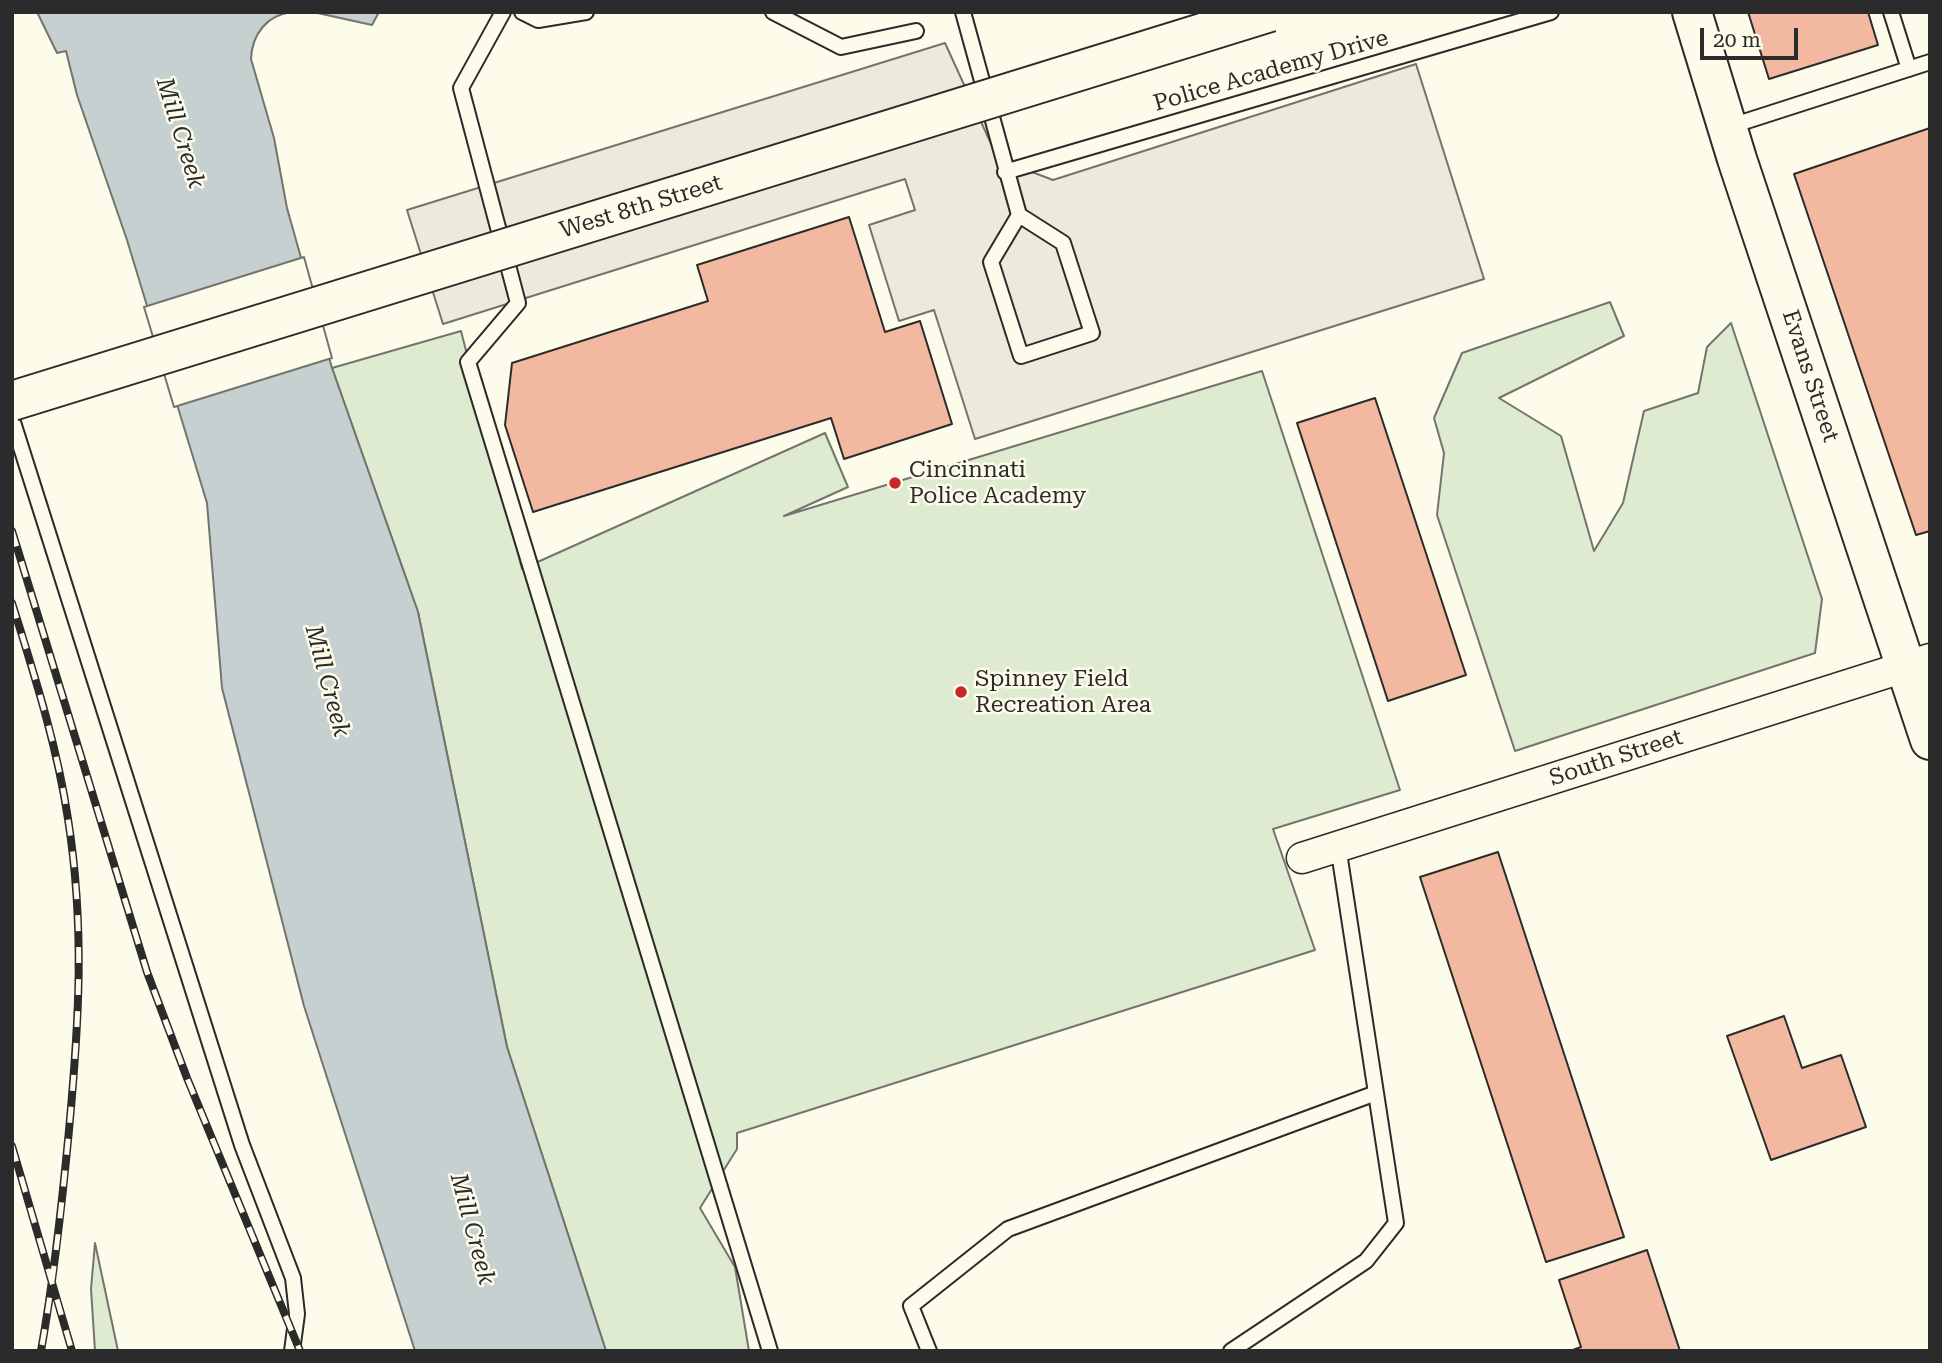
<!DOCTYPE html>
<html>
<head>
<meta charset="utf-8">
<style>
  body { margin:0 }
  #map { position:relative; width:1942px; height:1363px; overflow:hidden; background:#fdfbea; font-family:"Roboto Serif",serif }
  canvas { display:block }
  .frame { position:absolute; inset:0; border:14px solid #2b2b2b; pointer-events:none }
  .scale { position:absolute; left:1700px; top:28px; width:98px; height:32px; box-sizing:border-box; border:4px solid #2b2b2b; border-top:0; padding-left:9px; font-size:21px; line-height:24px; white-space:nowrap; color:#2b2b2b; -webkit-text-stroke:5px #fdfbea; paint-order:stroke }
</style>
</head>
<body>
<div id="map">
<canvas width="1942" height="1363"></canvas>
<div class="frame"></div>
<div class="scale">20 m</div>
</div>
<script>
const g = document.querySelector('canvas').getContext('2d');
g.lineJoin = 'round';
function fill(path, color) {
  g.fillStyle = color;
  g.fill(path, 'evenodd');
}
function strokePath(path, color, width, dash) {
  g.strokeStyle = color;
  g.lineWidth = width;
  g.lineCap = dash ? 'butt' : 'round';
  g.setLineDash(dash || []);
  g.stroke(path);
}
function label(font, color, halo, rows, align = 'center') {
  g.font = font + ' "Roboto Serif",serif';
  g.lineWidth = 5;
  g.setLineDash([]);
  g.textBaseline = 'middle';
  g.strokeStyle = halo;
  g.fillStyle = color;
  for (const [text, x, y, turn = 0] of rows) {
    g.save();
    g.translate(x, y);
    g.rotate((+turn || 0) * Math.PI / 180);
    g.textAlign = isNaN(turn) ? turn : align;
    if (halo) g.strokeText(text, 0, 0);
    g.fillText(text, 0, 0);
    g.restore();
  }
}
const green = new Path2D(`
  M1610 302 1624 336 1499 398 1561 436 1594 551 1623 503 1644 411 1698 393 1707 347 1731 323 1822 599 1815 653 1515 751 1437 515 1444 453 1434 418 1462 353Z
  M461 331 522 569 825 433 848 487 784 516 1262 371 1400 790 1273 829 1315 950 737 1133V1149L700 1208 735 1267 749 1351H606L507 1047 418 612 332 368Z
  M95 1243 118 1351H95L91 1289Z`);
const parking = new Path2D(`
  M945 43 998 159 1053 180 1416 64 1484 279 975 439 934 310 899 321 869 225 915 210 905 179 443 324 407 210Z`);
const water = new Path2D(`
  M37 12H292C267 15 252 34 251 59L274 138 287 208 332 368 418 612 507 1047 606 1351H415L304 1006 222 688 207 503 127 240 77 95 66 51 57 53Z
  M313 12H379L372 25Z`);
const pier = new Path2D(`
  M304 257 332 358 174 407 144 307Z`);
const building = new Path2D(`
  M1748 12H1868L1878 45 1769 79Z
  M1930 128V531L1916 535 1794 174Z
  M849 217 885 332 920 321 952 424 844 459 831 418 533 512 505 425 512 363 708 301 697 265Z
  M1375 398 1466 675 1388 701 1297 423Z
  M1498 852 1624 1237 1546 1262 1420 877Z
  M1784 1016 1802 1068 1841 1055 1866 1127 1771 1160 1727 1036Z
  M1647 1250 1680 1351H1570L1581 1347 1559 1280Z`);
const lane = new Path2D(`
  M503 12 461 88 518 303 468 362 770 1351
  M522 12 538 20 586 12
  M773 12 841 47 916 31
  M963 12 1019 215 1063 243 1092 333 1021 356 991 262 1019 215
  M1891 12 1909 69
  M1728 127 1930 62
  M1005 172 1551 12
  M12 419 242 1145 293 1278 297 1314 292 1351
  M929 1351 911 1306 1008 1229 1376 1093
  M1231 1351 1366 1261 1396 1223 1338 846`);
const street = new Path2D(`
  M1302 858 1930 659`);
const secondary = new Path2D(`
  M1692 12 1737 159 1930 740`);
const rail = new Path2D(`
  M12 531 147 972 187 1078 300 1351
  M12 603C34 674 57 745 68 819 85 927 79 1022 69 1130 62 1204 54 1278 41 1351
  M12 1146 72 1351`);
const secondaryBridge = new Path2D(`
  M12 401 1270 12`);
const markers = [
  [895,483,7,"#c62828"],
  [961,692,7,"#c62828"]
];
const streetNames = [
  ["Police Academy Drive",1271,71,-16],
  ["West 8th Street",641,207,-17],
  ["Evans Street",1810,376,72],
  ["South Street",1616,758,-18]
];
const poiNames = [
  ["Cincinnati",909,470],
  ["Police Academy",909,496],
  ["Spinney Field",975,679],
  ["Recreation Area",975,705]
];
const waterNames = [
  ["Mill Creek",180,133,73],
  ["Mill Creek",327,681,75],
  ["Mill Creek",472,1229,75]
];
fill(green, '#deebd1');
strokePath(green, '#74746e', 2);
fill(parking, '#eceadb');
strokePath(parking, '#74746e', 2);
fill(water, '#c7d0d0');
strokePath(water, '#74746e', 2);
fill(pier, '#fdfbea');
strokePath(pier, '#74746e', 2);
fill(building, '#f2b8a0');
strokePath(building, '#2b2b2b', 2);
strokePath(lane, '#2b2b2b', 18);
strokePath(street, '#2b2b2b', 33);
strokePath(secondary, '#2b2b2b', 42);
strokePath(lane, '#fdfbea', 14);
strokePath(street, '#fdfbea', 30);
strokePath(secondary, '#fdfbea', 38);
strokePath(rail, '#2b2b2b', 8);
strokePath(rail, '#fdfbea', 5, [16]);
strokePath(secondaryBridge, '#2b2b2b', 42, []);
strokePath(secondaryBridge, '#fdfbea', 38);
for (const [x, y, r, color] of markers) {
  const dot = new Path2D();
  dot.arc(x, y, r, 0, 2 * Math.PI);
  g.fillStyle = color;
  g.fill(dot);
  strokePath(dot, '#fdfbea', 2.5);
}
label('23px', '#2b2b2b', '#fdfbea', streetNames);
label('23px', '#2b2b2b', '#fdfbea', poiNames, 'left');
label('italic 24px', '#2b2b2b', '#fdfbea', waterNames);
</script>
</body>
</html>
